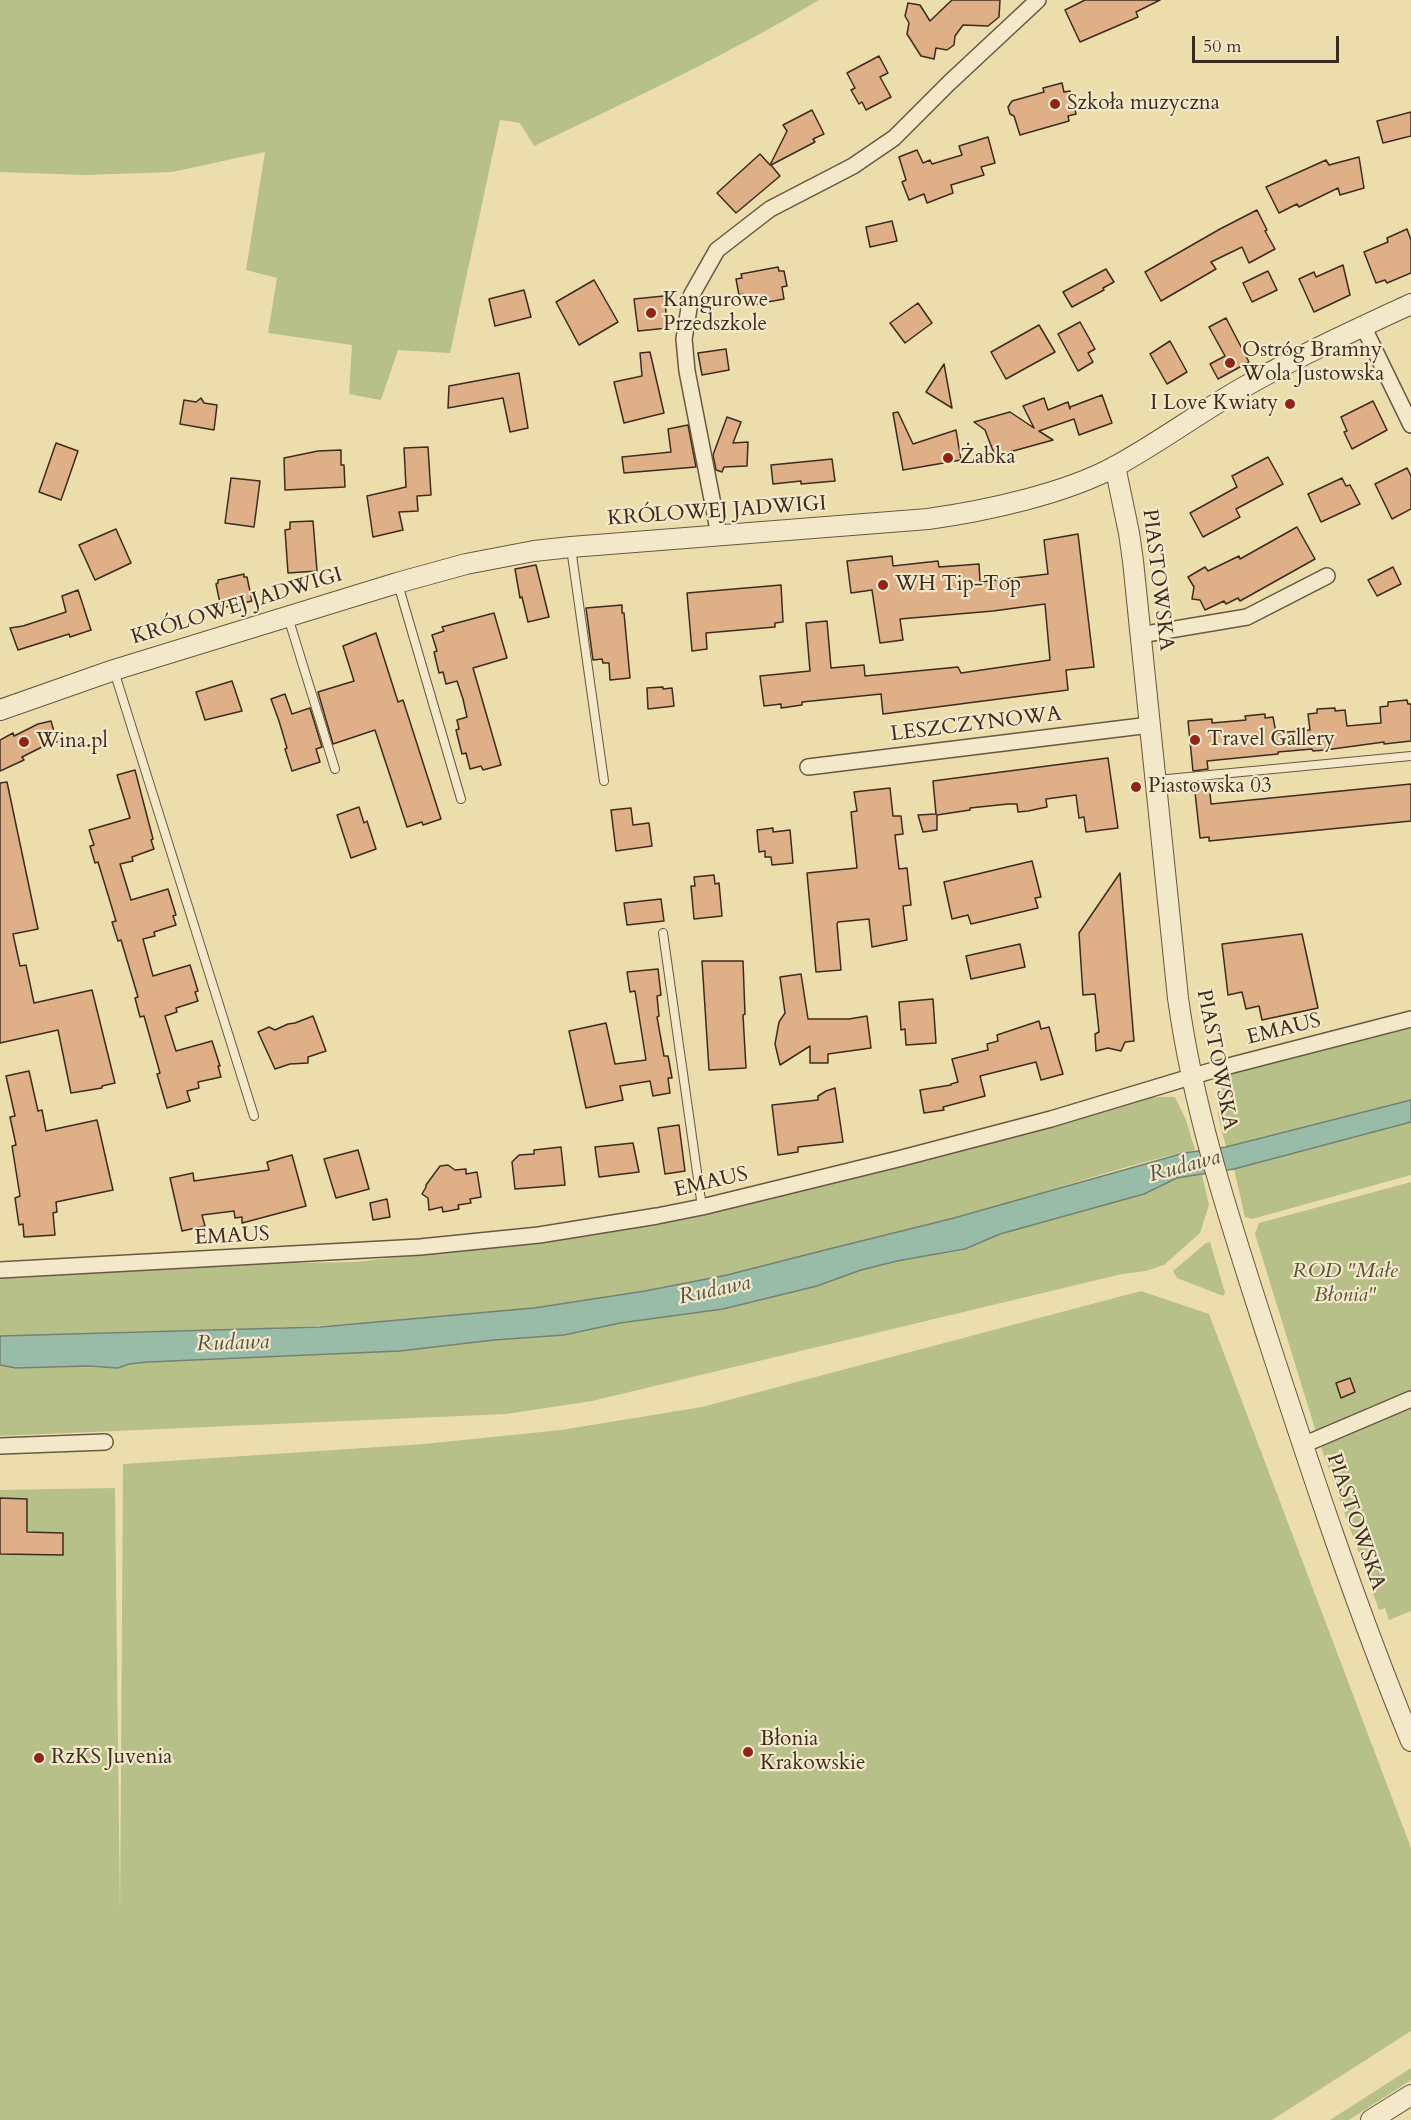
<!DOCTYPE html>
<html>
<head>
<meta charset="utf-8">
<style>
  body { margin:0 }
  #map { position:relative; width:1411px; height:2120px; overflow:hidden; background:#ecddad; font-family:Cardo,serif }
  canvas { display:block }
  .scale { position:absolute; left:1192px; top:36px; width:147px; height:27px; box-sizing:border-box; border:3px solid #3e2b1f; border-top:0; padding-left:8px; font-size:18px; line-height:21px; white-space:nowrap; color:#3e2b1f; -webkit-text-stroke:4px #f3e9ca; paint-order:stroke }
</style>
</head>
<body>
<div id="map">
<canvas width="1411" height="2120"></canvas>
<div class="scale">50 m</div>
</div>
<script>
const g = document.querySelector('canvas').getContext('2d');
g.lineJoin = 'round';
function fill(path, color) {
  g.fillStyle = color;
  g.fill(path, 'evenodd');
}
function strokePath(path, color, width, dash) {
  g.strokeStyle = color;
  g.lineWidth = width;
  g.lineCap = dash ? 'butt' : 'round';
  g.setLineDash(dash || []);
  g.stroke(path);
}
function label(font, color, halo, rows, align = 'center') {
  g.font = font + ' Cardo,serif';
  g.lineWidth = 4.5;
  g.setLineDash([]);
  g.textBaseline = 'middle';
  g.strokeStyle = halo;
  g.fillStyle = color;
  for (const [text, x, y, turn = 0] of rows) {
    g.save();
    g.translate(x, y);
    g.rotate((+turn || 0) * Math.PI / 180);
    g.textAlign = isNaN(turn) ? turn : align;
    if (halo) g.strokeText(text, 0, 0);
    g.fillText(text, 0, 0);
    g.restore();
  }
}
const green = new Path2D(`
  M0 0H819C728 55 630 100 534 146L520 123 500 120 450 353 398 350 381 400 349 394 352 345 268 333 277 278 246 270 265 152 172 172 85 175 0 172Z
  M1411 1026V1100L1226 1147C1218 1115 1212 1104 1227 1073Z
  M1160 1097H1175L1186 1120 1195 1150C1132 1163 1069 1185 1007 1203 889 1236 766 1270 645 1291 432 1329 216 1330 0 1336V1275L237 1264 356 1262 581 1236 676 1219 1141 1098Z
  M1411 1122V1175L1252 1219 1245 1217 1234 1169Z
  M1202 1175 1209 1205 1200 1233 1164 1265 1146 1271 1122 1274 592 1401 506 1414 0 1436V1365L117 1368 129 1364 148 1362 400 1351 494 1340 564 1335 620 1323 723 1309 817 1286 861 1270 897 1261 960 1251 1000 1234 1144 1194 1177 1178Z
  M1411 1182V1392L1316 1432 1255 1234 1259 1223Z
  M1210 1242 1225 1293 1223 1296 1177 1278 1173 1271 1206 1243Z
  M1141 1291 1209 1314 1411 1848V2031L1272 2120H0V1490L115 1488 120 1915 123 1464 424 1444 561 1430 702 1407Z
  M1411 1405V1611L1389 1620 1385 1608 1379 1610 1321 1447 1341 1434 1344 1437Z
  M1411 2068V2080L1349 2120H1330Z`);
const water = new Path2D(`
  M1411 1100V1122L1234 1169 1177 1178 1144 1194 1000 1234 965 1249 897 1261 861 1270 817 1286 723 1309 620 1323 564 1335 494 1340 400 1351 148 1362 129 1364 118 1368 87 1366 16 1368 0 1365V1336L320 1327 534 1308 645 1291 727 1275 829 1249 954 1218 1184 1153 1226 1147Z`);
const building = new Path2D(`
  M952 0H1000L999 17 988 26 963 25 955 36 954 45 947 50 936 48 934 59 921 56 907 34 909 23 905 16 908 3 920 5 930 21Z
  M1085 0H1160L1136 12 1138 17 1080 42 1065 10Z
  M879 56 888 73 880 77 891 97 866 110 862 102 859 104 851 90 855 88 847 73Z
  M1062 83 1064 92 1070 91 1076 114 1068 116 1069 121 1020 135 1014 116 1010 114 1008 107 1012 101 1044 92 1043 88Z
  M812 110 824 134 813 139 815 142 771 165 780 176 736 213 717 193 760 154 770 165 787 131 783 125Z
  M1411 112V136L1383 143 1377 121Z
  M988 137 995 163 981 167 984 175 951 185 953 193 927 203 924 194 909 200 902 182 906 180 899 157 917 150 923 163 930 160 932 164 962 155 959 146Z
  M1359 157 1364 188 1340 195 1338 188 1299 207 1297 204 1279 213 1266 187 1326 160 1329 165Z
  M1257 210 1267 230 1265 231 1275 249 1249 263 1242 247 1211 262 1216 269 1161 301 1145 272 1220 229Z
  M892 221 897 241 870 247 866 227Z
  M1407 229 1411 240V273L1387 283 1385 280 1376 283 1364 252 1388 242 1387 238Z
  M1343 265 1350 295 1314 312 1299 279 1314 272 1316 277Z
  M778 267 779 271H784L787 286 782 287 784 299 746 306 743 294 739 295 736 279 742 278 741 274Z
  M1106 269 1114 282 1103 288 1104 290 1072 307 1063 292Z
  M1268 271 1277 290 1252 302 1243 283Z
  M594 280 618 322 579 345 556 302Z
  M524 290 531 317 495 326 489 299Z
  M664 296 668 328 638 331 634 299Z
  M918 303 932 323 905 343 890 323Z
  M1226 318 1249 362 1218 379 1210 364 1225 356 1209 327Z
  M1080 322 1095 349 1088 353 1093 362 1078 371 1058 334Z
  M1039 325 1055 352 1006 379 991 352Z
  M1170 341 1187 372 1167 384 1150 354Z
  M726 349 729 370 702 375 698 353Z
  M650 352 664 413 624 423 614 382 642 376 640 353Z
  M944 364 952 408 926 392Z
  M519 373 528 428 510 432 503 398 448 408 449 386Z
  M1102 395 1112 423 1079 435 1074 419 1039 431 1053 440 995 456 985 430 974 422 1010 412 1034 428 1023 406 1044 398 1048 410 1068 402 1070 409V407Z
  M201 398 204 403 217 405 214 430 180 424 184 400 196 402Z
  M1373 401 1387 430 1352 449 1344 432 1347 431 1341 417Z
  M898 412 913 444 956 430 961 460 903 470 893 413Z
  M727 417 741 422 733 443 748 442 747 466 724 467 722 472 716 470 713 455Z
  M688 425 696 467 624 473 622 457 671 452 668 429Z
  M56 443 78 451 61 500 39 492Z
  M428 447 431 495 417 496 418 511 399 512 403 530 373 537 367 496 406 487 404 448Z
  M341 450V465H344L345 487 285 490 284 458 318 451Z
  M1268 457 1283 484 1236 509 1240 517 1203 537 1190 513 1237 487 1232 476Z
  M832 459 835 481 801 484V481L773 484 771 465Z
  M1407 468 1411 476V509L1392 519 1375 484Z
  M231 478 260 481 254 527 225 523Z
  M1342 478 1346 486 1350 485 1360 504 1321 522 1308 494Z
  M313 521 317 571 288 573 285 530 290 529V522Z
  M1297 527 1315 559 1240 601 1238 598 1226 604 1224 601 1205 610 1200 600 1192 599 1194 587 1188 577 1205 567 1208 571 1239 556 1240 559Z
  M116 529 131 563 95 580 79 545Z
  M1078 534 1094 667 1066 670 1068 690 883 714 881 694 802 702V705L781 708V704L764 706 760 676 810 671 806 623 827 621 831 668 864 665 865 676 958 667 961 673 1050 660 1045 604 993 611 900 619 903 640 880 643 872 590 851 593 847 561 892 556 893 566 938 561 939 567 979 564 980 582 1048 574 1044 540Z
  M536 565 549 617 528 622 522 597 520 598 515 569Z
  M1393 567 1401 584 1377 596 1368 580Z
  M244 574V577H247L252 601 221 608 216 584 218 583V580Z
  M781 585 783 622 775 623V627L706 633 707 649 692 651 687 593Z
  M78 590 91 630 70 637 69 634 18 650 10 628 23 626 66 612 62 596Z
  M622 605V613H624L630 678 610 680 609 663H603L602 659 593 660 586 608Z
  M494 613 507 658 473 668 501 765 483 770 481 766 470 769 466 753 462 754 456 730 459 729 457 720 467 717 463 699 457 681 446 684 443 672 439 673 434 652 437 651 432 635 444 631 442 627Z
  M376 633 398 702 403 700 441 819 423 825 422 822 407 827 375 730 333 744 318 692 354 681 343 646Z
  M232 681 242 711 205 720 196 692Z
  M663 687V689L672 688 674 706 648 709 647 688Z
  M285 694 292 714 310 708 322 747 316 749 320 762 292 771 285 749 287 748 279 721 271 699Z
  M1407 700 1408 704H1411V741L1384 744V742L1325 750 1313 751 1312 749 1278 752V754L1207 761 1208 769 1193 771 1188 721 1212 719V723L1246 720 1245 716 1265 714V718L1273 717 1276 733 1310 730 1308 714 1317 713V709L1335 708V711L1345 710 1347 726 1381 723 1380 707 1388 706V702Z
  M51 721 57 742 46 745 22 757 24 760 0 771V740L13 733 14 736 38 724Z
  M1108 758 1118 828 1086 832 1084 817 1079 818 1076 795 1046 799 1047 807 1028 811 1018 812 1017 804H1008L970 808V810L937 815V830L923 832 918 815 936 814 933 781Z
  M135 770 153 839 151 840 154 849 132 857 133 861 120 864 131 900 168 889 176 915 173 916 176 925 154 932 155 936 143 939 153 976 190 965 198 991 195 992 198 1001 176 1008 177 1012 165 1016 176 1051 212 1041 220 1066H218L221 1077 198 1082 199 1088 187 1091 190 1101 167 1108 157 1074 160 1073 144 1016 140 1017 135 998 138 997 121 940 118 941 112 922 116 921 98 862 95 863 90 846 94 845 89 830 130 818 117 775Z
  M1209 781 1211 804 1411 784V821L1209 841V837L1200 838 1194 783Z
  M7 782 38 929 13 934 20 966 26 965 34 1003 92 990 115 1083 102 1086V1088L71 1093 58 1030 0 1043V783Z
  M890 788 893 816H901L903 834 895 835 899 869 907 868 911 905 903 906 907 940 872 947 869 919 838 922 837 924 841 970 816 972 807 873 857 868 851 812 857 811 854 792Z
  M359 807 364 823 367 821 376 849 351 858 337 815Z
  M631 808 633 825 649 823 652 846 616 851 611 810Z
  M773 828V832L790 830 793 863 772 865 771 857H765V851L759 852 757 830Z
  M1032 861 1041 897 1035 898 1038 908 971 924 968 915 952 919 944 882Z
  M1120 873 1134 1041 1125 1042 1121 1051 1108 1048 1096 1051 1095 1034 1099 1032 1095 994 1083 995 1079 933Z
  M714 875 715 884 719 883 722 916 694 919 691 886H695L694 877Z
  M661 899 664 921 627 925 624 903Z
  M1302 934 1318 1008 1262 1020 1259 1006 1246 1009 1242 992 1228 995 1222 944Z
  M1020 944 1025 967 971 979 966 956Z
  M702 961H743L745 1014 743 1015 746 1068 709 1070Z
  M658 969 661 995 657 996 659 1016 657 1017 664 1056H668L672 1078H668L670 1093 653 1096 650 1081 620 1086 623 1100 586 1108 569 1031 606 1023 615 1064 646 1060 635 991 630 992 627 972Z
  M801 974 808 1019H849L867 1016 871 1048 828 1054V1063H810V1046L780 1065 775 1044 779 1022 785 1013 780 977Z
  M933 999 936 1043 906 1045 905 1029 901 1030 899 1002Z
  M313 1016 326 1051 308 1057V1063L290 1064 275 1069 258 1032 269 1027 275 1030 288 1024 295 1023Z
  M1039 1021 1041 1029 1049 1027 1063 1074 1041 1080 1036 1062 980 1076 985 1096 943 1107 944 1110 924 1113 920 1090 951 1085V1084L958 1082 952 1059 988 1050 987 1044 998 1041 997 1035Z
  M29 1071 38 1111 42 1110 46 1131 97 1120 113 1190 56 1202 57 1212 53 1213 55 1235 24 1237 23 1224 19 1225 15 1198 20 1196 12 1146 16 1145 10 1117 15 1116 6 1076Z
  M835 1088 843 1142 798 1147V1152L778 1155 772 1105 818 1100V1096L826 1091Z
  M679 1125 685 1171 665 1174 658 1128Z
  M633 1143 639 1172 599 1177 595 1147Z
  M561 1147 565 1185 515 1189 512 1162 519 1155 534 1154V1150Z
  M358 1150 369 1189 336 1198 324 1159Z
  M292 1155 306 1206 242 1223V1217L235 1218 234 1211 202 1215 205 1226 182 1231 170 1178 193 1173 194 1181 269 1170 267 1162Z
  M448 1165 455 1170 466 1169V1174L477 1172 481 1197 470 1199 471 1203 458 1205 459 1209 443 1212 442 1207 429 1210 428 1198 422 1194 426 1187V1185L440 1166Z
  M387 1199 390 1217 373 1220 370 1203Z
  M1350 1378 1355 1392 1341 1398 1336 1383Z
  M0 1498 27 1499V1532L63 1533V1555L0 1554Z`);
const service = new Path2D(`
  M571 548 604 781
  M398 584 461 799
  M288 617 335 769
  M114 671 254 1116
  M1157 780 1411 756
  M663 933 702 1207`);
const minor = new Path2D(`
  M1363 326 1411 425
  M719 535 687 371 684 339 691 296 717 250 770 209 853 166 894 138 949 83 1038 0
  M1140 635 1247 617 1327 576
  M808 767 1150 725
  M0 1270 420 1247 539 1235 657 1216 702 1207 898 1159 1051 1119 1217 1069 1411 1019
  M1303 1445 1411 1399
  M0 1446 105 1442`);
const tertiary = new Path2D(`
  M1115 466 1129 533 1133 561 1178 998C1194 1115 1232 1227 1268 1339 1312 1474 1357 1610 1411 1741
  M0 710 114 670 397 583 466 564 534 551 571 547 928 519C985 511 1065 494 1116 466 1160 442 1200 412 1244 387 1298 356 1355 330 1411 304
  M1371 2120 1411 2095`);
const markers = [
  [1055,104,6,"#8f2418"],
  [651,313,6,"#8f2418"],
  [1230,363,6,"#8f2418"],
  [1290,404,6,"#8f2418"],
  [948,458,6,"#8f2418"],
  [883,585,6,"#8f2418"],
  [1195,740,6,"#8f2418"],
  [24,742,6,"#8f2418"],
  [1136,787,6,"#8f2418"],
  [748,1752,6,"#8f2418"],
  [39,1758,6,"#8f2418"]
];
const poiNames = [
  ["Szkoła muzyczna",1067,104],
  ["Kangurowe",663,301],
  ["Przedszkole",663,325],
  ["Ostróg Bramny",1242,351],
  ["Wola Justowska",1242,375],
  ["I Love Kwiaty",1278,404,"right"],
  ["Żabka",960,458],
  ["WH Tip-Top",895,585],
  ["Travel Gallery",1207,740],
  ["Wina.pl",36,742],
  ["Piastowska 03",1148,787],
  ["Błonia",760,1740],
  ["Krakowskie",760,1764],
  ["RzKS Juvenia",51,1758]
];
const streetNames = [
  ["KRÓLOWEJ JADWIGI",717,512,-4],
  ["PIASTOWSKA",1157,580,83],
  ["KRÓLOWEJ JADWIGI",237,607,-17],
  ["LESZCZYNOWA",976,725,-7],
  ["EMAUS",1284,1030,-14],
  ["PIASTOWSKA",1216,1060,79],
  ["EMAUS",711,1183,-13],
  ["EMAUS",232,1237,-3],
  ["PIASTOWSKA",1355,1522,71]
];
const parkNames = [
  ["ROD \"Małe",1345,1272],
  ["Błonia\"",1345,1296]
];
const waterNames = [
  ["Rudawa",1185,1167,-15],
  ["Rudawa",715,1291,-12],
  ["Rudawa",233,1344,-2]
];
fill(green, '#b8c089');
fill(water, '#99bca9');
strokePath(water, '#758272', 1.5);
fill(building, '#dfaf87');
strokePath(building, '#3e2b1f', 1.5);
strokePath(service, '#6a5842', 10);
strokePath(minor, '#6a5842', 18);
strokePath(tertiary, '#6a5842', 22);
strokePath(service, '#f3e9ca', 8);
strokePath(minor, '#f3e9ca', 15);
strokePath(tertiary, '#f3e9ca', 20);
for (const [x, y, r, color] of markers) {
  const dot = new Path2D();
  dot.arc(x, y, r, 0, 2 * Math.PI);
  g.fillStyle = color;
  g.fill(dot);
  strokePath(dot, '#f3e9ca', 2);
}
label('21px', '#3e2b1f', '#f3e9ca', poiNames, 'left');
label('21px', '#3e2b1f', '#f3e9ca', streetNames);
label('italic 21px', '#5c503a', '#f3e9ca', parkNames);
label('italic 22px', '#554f42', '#f3e9ca', waterNames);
</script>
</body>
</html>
